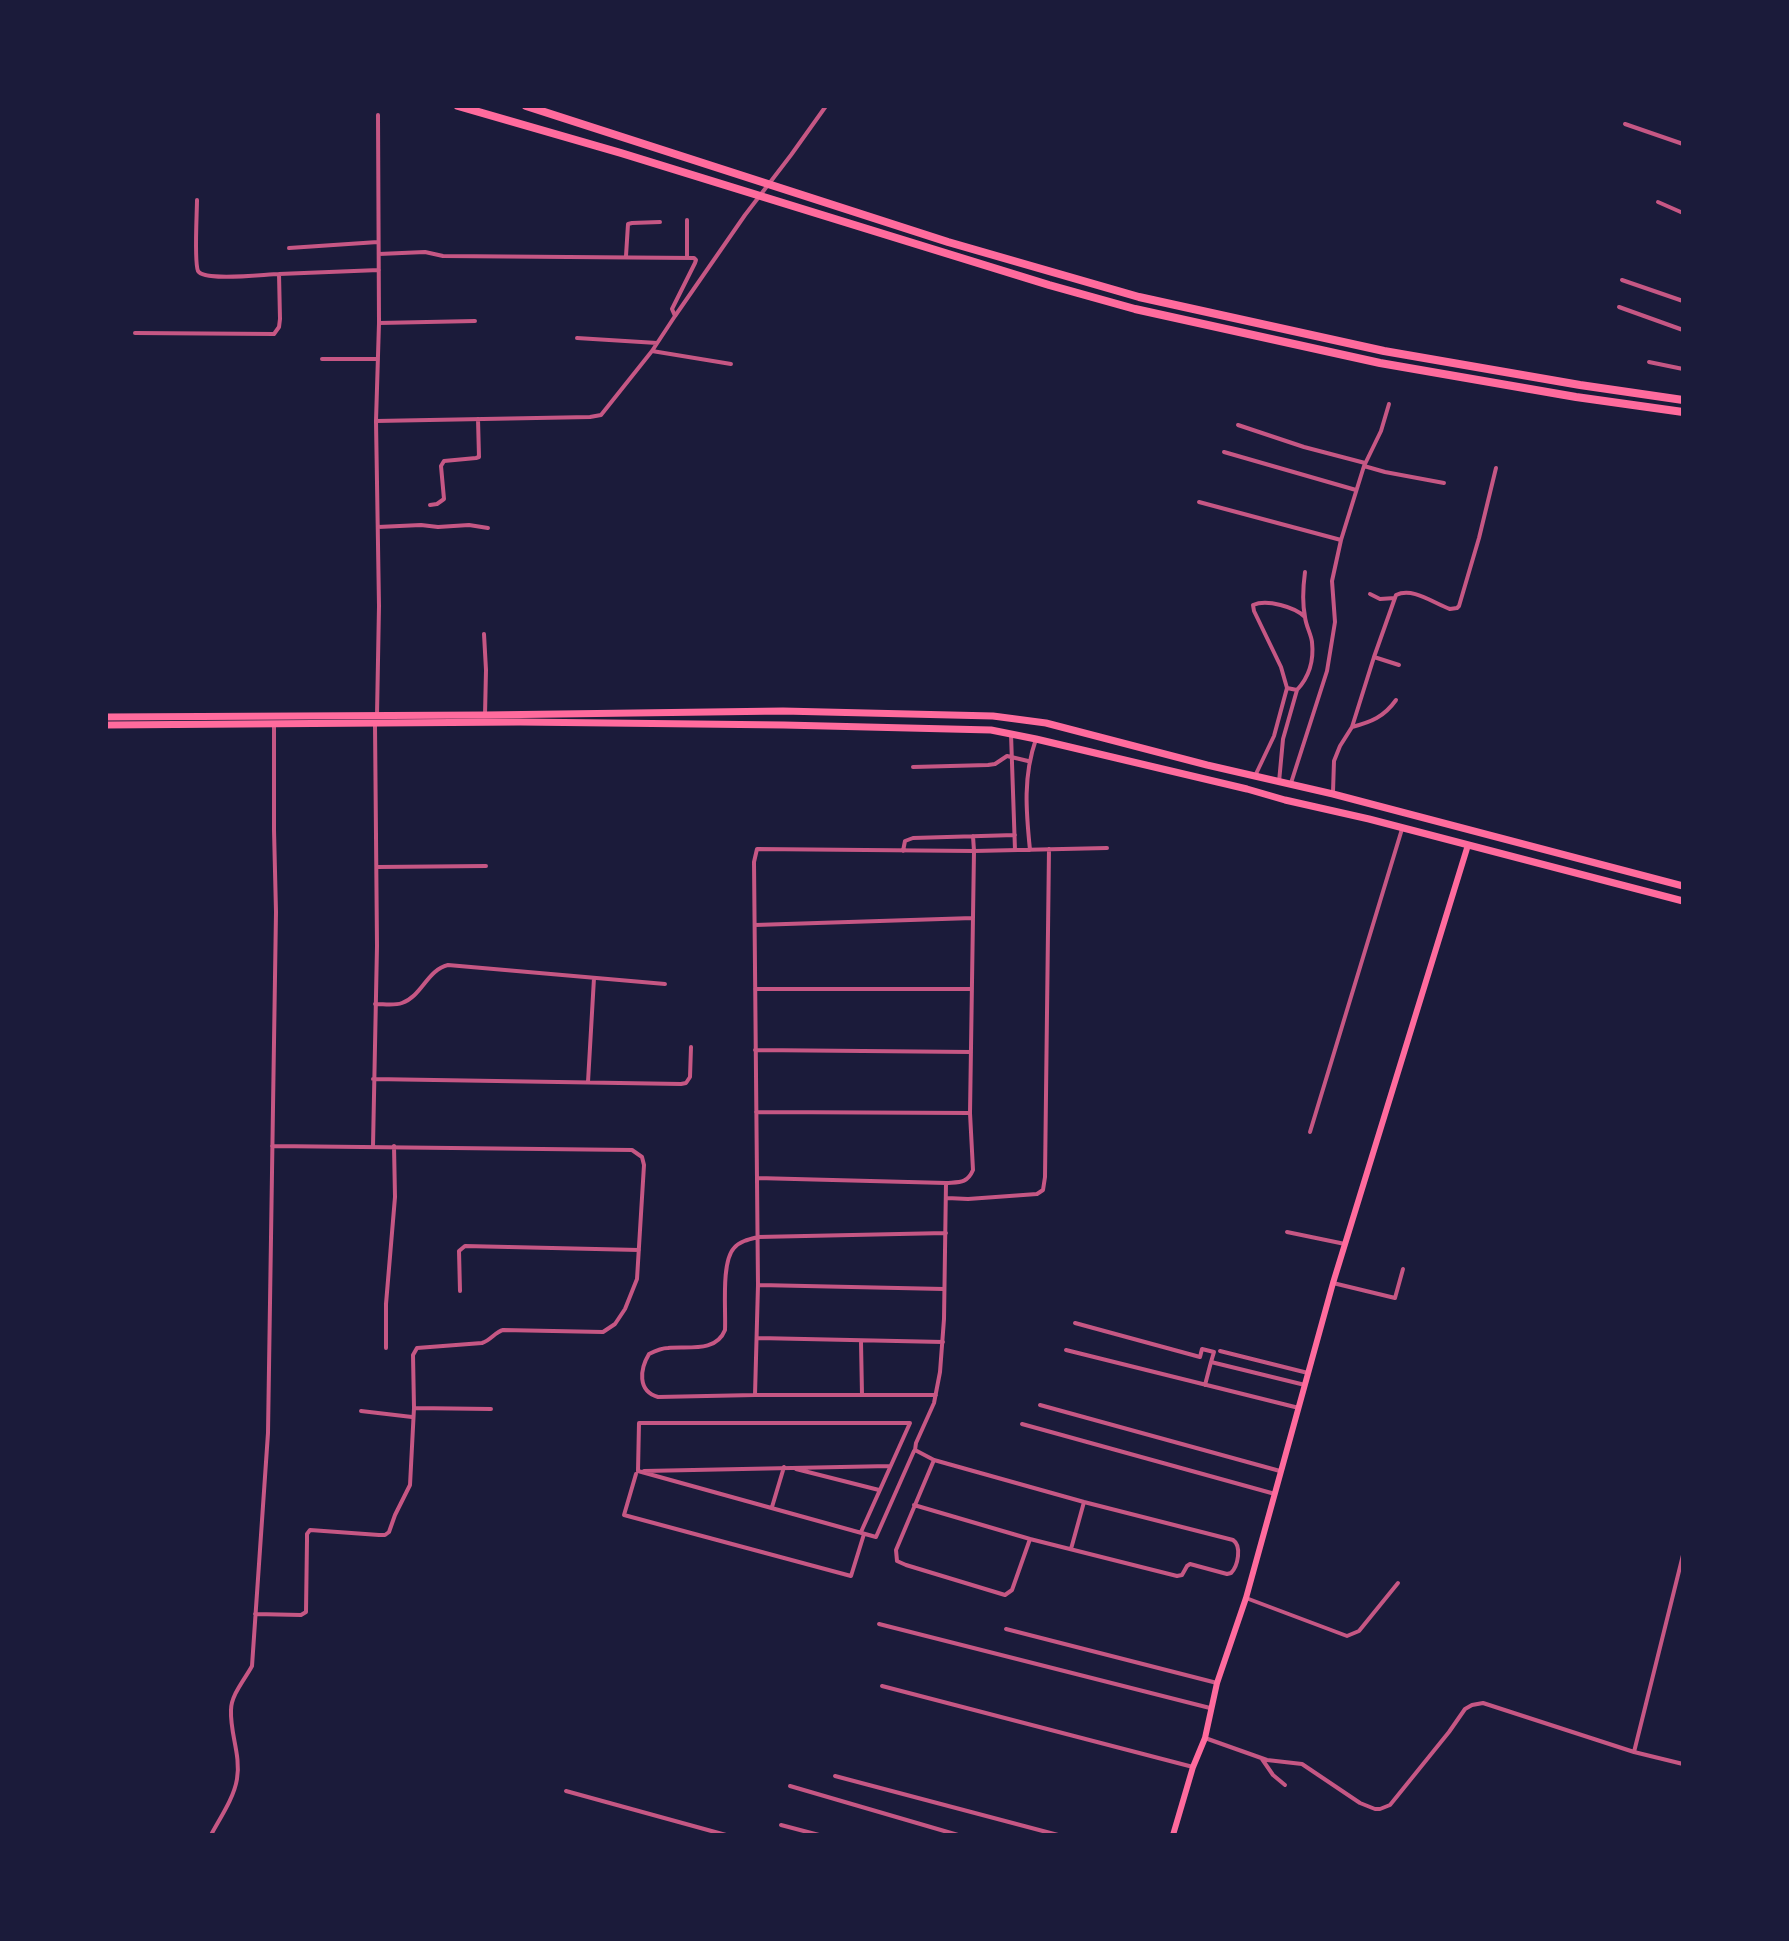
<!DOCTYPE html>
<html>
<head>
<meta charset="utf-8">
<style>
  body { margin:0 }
  #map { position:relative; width:1789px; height:1941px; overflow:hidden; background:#1b1b3a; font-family:Helvetica,sans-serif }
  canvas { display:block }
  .frame { position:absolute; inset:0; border:108px solid #1b1b3a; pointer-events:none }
</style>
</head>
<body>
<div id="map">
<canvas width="1789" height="1941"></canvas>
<div class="frame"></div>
</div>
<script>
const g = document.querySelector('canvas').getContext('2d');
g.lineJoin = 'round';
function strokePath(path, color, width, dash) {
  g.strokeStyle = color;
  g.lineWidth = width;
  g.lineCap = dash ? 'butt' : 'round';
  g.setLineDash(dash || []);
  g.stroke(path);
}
const minor = new Path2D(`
  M1625 124 1683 144
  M197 200C197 213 194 262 198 271 204 282 266 274 279 274
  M1658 202 1683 213
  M289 248 378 242
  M379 254 425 252 443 256 694 258 696 260 695 263 672 309 675 316
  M626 256 628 224 632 223 660 222
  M687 257V220
  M1622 280 1683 301
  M1619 307 1683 330
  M379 323 475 321
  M135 333 274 334 279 327 280 319 279 274 379 270
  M577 338 657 343
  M652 351 731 364
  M322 359H378
  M1649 362 1683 369
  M376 421 590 417 601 415 652 351 675 316 745 215 791 155 826 106
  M1238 425 1304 447 1365 463
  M1224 452 1356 490
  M1364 466 1385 472 1444 483
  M1199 502 1341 540
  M430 505 437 504 444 499 441 466 444 461 476 458 479 457 478 419
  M378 527 421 525 438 527 469 525 488 528
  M1370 594 1380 599 1395 598
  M484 634 486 670 485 715
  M1374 657 1399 665
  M1287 688 1297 690C1309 677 1314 660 1312 642 1311 634 1306 626 1305 617 1302 602 1303 587 1305 572
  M377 715 379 606 376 421 379 323 378 115
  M1352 727C1371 722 1384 717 1396 700
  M1011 734 1015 850
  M913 767 988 765 995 764 1007 756 1028 761
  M1255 776 1274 736 1287 688 1281 667 1254 611 1253 605C1267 599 1295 607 1305 617
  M1279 782 1283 739 1297 690
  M1291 783 1327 671 1335 622 1332 581 1341 540 1364 466 1381 431 1389 404
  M1333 792 1334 761 1340 746 1352 727 1374 657 1396 595C1413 587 1433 603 1450 609L1457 608 1459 606 1479 538 1496 468
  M973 836 974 851 1107 848
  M1030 850C1026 811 1023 776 1036 739
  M903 851 905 841 913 838 1015 835
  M377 867 486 866
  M755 925 973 918
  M755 989H972
  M375 1004C384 1004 394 1006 402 1003 422 996 427 970 448 965L665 984
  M755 1050 971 1052
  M373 1079 681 1084 686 1083 690 1077 691 1047
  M588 1082 594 978
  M756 1112 970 1113
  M1310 1132 1402 829
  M373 1146 377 946 375 725
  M757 1178 946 1183
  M947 1198 968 1199 1037 1194 1043 1190 1045 1177 1049 849
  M1287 1232 1345 1244
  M1333 1283 1395 1298 1403 1269
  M759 1285 944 1289
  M460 1291 459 1251 465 1246 639 1250
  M1075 1323 1200 1357 1202 1349 1214 1352 1211 1362
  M758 1338 943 1342
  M861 1342 862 1395
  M386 1348V1304L395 1197 394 1146
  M1066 1350 1299 1408
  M1220 1351 1308 1373
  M1205 1385 1211 1362 1305 1385
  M755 1395 758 1285 754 862 757 849 974 851 970 1113 973 1170C967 1184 959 1182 946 1183L944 1319 940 1372 934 1403 916 1443 915 1450 934 1460 1084 1502 1233 1540C1242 1546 1238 1566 1231 1573L1227 1574 1190 1564 1187 1566 1182 1575 1177 1576 1030 1539 1012 1590 1005 1595 906 1565 897 1561 896 1550 934 1460
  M936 1395H755L658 1397C637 1391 640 1369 649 1354 655 1351 661 1348 668 1348 688 1346 716 1353 725 1330 726 1310 721 1262 734 1248 740 1241 750 1239 758 1237L946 1233
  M1040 1405 1280 1471
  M414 1408 491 1409
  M361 1411 412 1417
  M1022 1424 1275 1494
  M796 1469 879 1490
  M638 1471 639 1423H910L861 1532
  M638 1471 876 1537 914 1451
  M644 1471 890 1466
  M636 1474 624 1515 851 1576 864 1534
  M914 1505 1030 1539
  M772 1507 784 1467
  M1071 1549 1084 1502
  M1246 1598 1347 1636 1359 1631 1398 1583
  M255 1614 301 1615 306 1612 307 1540V1534L310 1530 379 1535H385L389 1532 395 1515 410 1485 414 1408 413 1355 417 1348 482 1343C491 1340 495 1332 503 1330L603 1332 615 1324 625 1309 637 1279 644 1165 642 1157 632 1150 272 1146
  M879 1624 1210 1708
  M1006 1629 1217 1683
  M882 1686 1193 1767
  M1205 1738 1267 1760 1302 1764 1360 1803 1375 1809H1380L1390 1805 1449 1732 1465 1709 1472 1705 1483 1703 1634 1752 1683 1764
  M1634 1752 1683 1555
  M1262 1759 1273 1775 1285 1785
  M835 1776 1058 1835
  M790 1786 958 1835
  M566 1791 726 1835
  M781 1825 819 1835
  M211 1835C220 1818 234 1798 237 1779 241 1755 230 1734 231 1710 231 1695 245 1679 252 1666L268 1433 276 912 274 830V724`);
const secondary = new Path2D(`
  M1173 1835 1193 1767 1205 1738 1217 1683 1246 1598 1333 1283 1468 845`);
const trunk = new Path2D(`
  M106 717 485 715 783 711 993 716 1046 723 1207 765 1333 794 1683 886
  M106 725 520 722 784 725 991 730 1036 739 1247 789 1285 800 1369 819 1683 901`);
const motorway = new Path2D(`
  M458 106 621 153 1049 285 1135 309 1380 363 1576 397 1683 412
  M526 106 948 242 1139 297 1384 351 1580 385 1683 400`);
strokePath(minor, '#c65784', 4);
strokePath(secondary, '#ff6b9d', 6);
strokePath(trunk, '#ff6b9d', 7);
strokePath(motorway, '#ff6b9d', 8);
</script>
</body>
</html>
